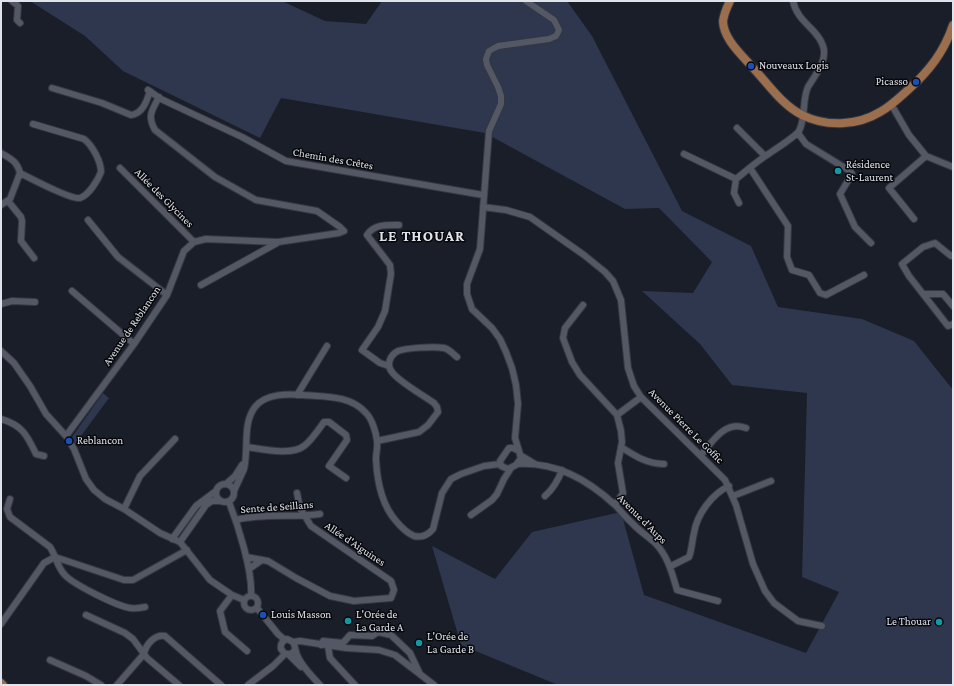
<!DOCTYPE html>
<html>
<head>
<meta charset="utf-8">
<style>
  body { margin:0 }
  #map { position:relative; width:954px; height:686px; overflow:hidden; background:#1a1e28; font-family:"Crimson Pro",serif }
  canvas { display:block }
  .frame { position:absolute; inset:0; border:2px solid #e0e3ea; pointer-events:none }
</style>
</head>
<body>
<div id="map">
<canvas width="954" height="686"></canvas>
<div class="frame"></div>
</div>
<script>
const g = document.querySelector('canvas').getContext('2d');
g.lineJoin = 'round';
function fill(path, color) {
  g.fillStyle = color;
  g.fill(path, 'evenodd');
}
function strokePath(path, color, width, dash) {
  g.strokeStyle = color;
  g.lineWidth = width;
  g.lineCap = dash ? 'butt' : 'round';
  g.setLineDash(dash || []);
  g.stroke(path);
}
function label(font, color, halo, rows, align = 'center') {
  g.font = font + ' "Crimson Pro",serif';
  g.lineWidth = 3;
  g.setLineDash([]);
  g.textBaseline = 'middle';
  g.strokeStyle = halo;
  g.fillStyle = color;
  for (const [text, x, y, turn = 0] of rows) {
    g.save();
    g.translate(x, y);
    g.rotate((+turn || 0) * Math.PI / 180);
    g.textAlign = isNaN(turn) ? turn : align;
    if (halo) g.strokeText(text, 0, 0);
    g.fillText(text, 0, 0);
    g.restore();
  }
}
const green = new Path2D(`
  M30 1H282L325 21 366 24 382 1H567L592 36 682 211 751 246 778 307 862 319 914 341 953 390V685H558L461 645 432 546 495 579 532 532 621 512 644 595 806 653 839 592 802 577 807 393 732 385 700 344 642 291 693 293 712 262 659 208 625 209 485 133 281 98 260 138 123 71 85 36Z
  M103 393 109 398 75 444 72 437Z`);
const minor = new Path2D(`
  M12 1 18 6 17 20 20 23
  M52 88 102 103 131 115C143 114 147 100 150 91
  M148 90 161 99 242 137 286 161 483 195
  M891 104 909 135 926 156 953 167
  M737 128 765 156
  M798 133 806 144 850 171 852 174 840 194 855 227 871 243
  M1 153C11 159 17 161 20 173
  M684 154 736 179C746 171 756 162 767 155 774 150 795 137 799 131 806 118 802 99 808 87 815 75 828 61 823 46 818 29 797 22 793 1
  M120 168 194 242
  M750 168 788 226 787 257 792 270 809 275 820 293 826 295 864 275
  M736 179 734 193 739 203
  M8 201 21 217 22 221 21 241 34 258
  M1 205 10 199 20 173C30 178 71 200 80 198 89 195 98 180 101 172 101 162 93 146 84 139L33 124
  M483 207 506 210 530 217 584 255 605 272 613 281 621 300 628 368 634 386 641 397 725 480 736 505 753 564 765 591 774 603 798 621 822 626
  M914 219 889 188 926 156
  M88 220 118 257 167 295
  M953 255 951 256 935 243 923 247 902 264 909 276 948 326 953 324
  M201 285 277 243
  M72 291 134 344
  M923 294H943L953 306
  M1 304 12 301 35 302
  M583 305 565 328 563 338 572 362 580 375 617 415 621 431 622 442 618 463 623 493 615 505
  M1 351 14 363 30 386 46 414 66 436 74 449 86 479 94 490 105 499 124 509 160 533 180 542 210 580 232 595 244 600
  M389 366 380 363 362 350 378 327 385 311 391 274 390 265 367 235C374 224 387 225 399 225
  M297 395 327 346
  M617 415 641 397
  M1 419C22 425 27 435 36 454L44 456
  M66 436 134 344 167 295 184 251 194 242 206 239 278 242 339 233 344 231 340 227 317 211 256 200 215 177 155 130C147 116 152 110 159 97
  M377 441 419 432 428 425 438 412 437 407 434 403C423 395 399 382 392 372 386 365 390 355 398 351 406 348 435 346 444 348 449 349 453 354 457 357
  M247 447C262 449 291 456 304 446 311 441 319 429 324 422H329L346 435 347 440 329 466 346 478
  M621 447C635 456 647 464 664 464
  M509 448H513L519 451 521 458 516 465 508 469 501 466 500 461Z
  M519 451 515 438 518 404 516 385 512 368 506 352 500 339 492 328 472 309 467 294V284L480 249 489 131 501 104V96L498 87 487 65 486 59 489 51 498 46 549 39 556 36 559 30 554 20 526 1
  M520 455 535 464
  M701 455C713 441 725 420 746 428
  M517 464C556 462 587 479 615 505 621 511 626 518 632 523 639 531 648 536 655 543 668 556 672 573 677 590L718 601
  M216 493a9 9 0 1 1 18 0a9 9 0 1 1-18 0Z
  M226 484 235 476 242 465
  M234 491C237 484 241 476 244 469 249 449 242 424 255 407 266 393 288 394 303 395 325 397 350 395 366 413 372 419 376 432 377 441 378 446 376 453 376 459 377 481 381 504 396 521 401 527 407 533 414 536 422 538 428 535 433 529L442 493 451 479 461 474 484 466 500 464
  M545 496C554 488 558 481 562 470
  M733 496 771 481
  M10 499 7 509 10 517 50 547C56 556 57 566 64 574 72 584 117 606 130 608 134 609 140 608 145 607
  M229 502C238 525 253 572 251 596
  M124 509 140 476 175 439
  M471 515 492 500 497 494 504 479 511 468
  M236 520C263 513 292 518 320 514
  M172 539 196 506 216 491
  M180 542 206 505 212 501H219
  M246 557 268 561 296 578 330 596 354 601 391 598 394 590 391 581 311 526 300 508 297 493
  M671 566 689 557C692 549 692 541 694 533 697 514 712 494 729 486
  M249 569 262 560
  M232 595 220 611 225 632 247 651
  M244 603a7 7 0 1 1 14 0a7 7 0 1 1-14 0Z
  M257 608 278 634 285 640
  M86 615 125 633 133 639 147 658 179 685
  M1 624 44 563 55 557 124 580H133L187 550
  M293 642 300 641 346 648 379 650 395 655 434 685
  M321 645 323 641 343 643 350 635 372 636 378 632 391 635 410 653 419 672
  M328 646 330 658 355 685
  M295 650 291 654H285L281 649C280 644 282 641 287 639L293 642C296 647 295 652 298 657 303 668 312 676 320 685
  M288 654 301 667
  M50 660 86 676 101 685
  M117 685 144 654C146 644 155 634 165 636L221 685
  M248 685 273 666 285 654`);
const major = new Path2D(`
  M730 1C727 7 724 14 723 21 723 39 743 56 754 69 769 85 782 105 802 115 826 127 857 126 880 112 891 106 900 97 909 89 929 71 944 52 953 25
  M1 683 3 685`);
const markers = [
  [751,66,4,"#1a4fb4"],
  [916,82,4,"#1a4fb4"],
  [838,171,4,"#0f9aa8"],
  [69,441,4,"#1a4fb4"],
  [263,615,4,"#1a4fb4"],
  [348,621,4,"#0f9aa8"],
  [939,622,4,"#0f9aa8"],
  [419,643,4,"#0f9aa8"]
];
const poiNames = [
  ["Nouveaux Logis",759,66],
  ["Picasso",908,82,"right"],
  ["Résidence",846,165],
  ["St-Laurent",846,178],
  ["Reblancon",77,441],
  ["Louis Masson",271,615],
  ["L'Orée de",356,615],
  ["La Garde A",356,628],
  ["Le Thouar",931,622,"right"],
  ["L'Orée de",427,637],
  ["La Garde B",427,650]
];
const streetNames = [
  ["Chemin des Crêtes",333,159,10],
  ["Allée des Glycines",164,198,45],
  ["Avenue de Reblancon",132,326,-56],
  ["Avenue Pierre Le Goffic",686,426,45],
  ["Sente de Seillans",277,507,-4],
  ["Avenue d'Aups",642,519,45],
  ["Allée d'Aiguines",355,544,34]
];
const districtNames = [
  ["LE THOUAR",422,236]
];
fill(green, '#2e374d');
strokePath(minor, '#353841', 8);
strokePath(major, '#353841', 10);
strokePath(minor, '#535864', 6);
strokePath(major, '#9b6f4d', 8);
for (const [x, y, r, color] of markers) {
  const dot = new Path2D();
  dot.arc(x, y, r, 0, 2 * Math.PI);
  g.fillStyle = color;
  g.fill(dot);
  strokePath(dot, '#07080c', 1.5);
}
label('11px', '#e0e3ea', '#07080c', poiNames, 'left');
label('11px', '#e0e3ea', '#07080c', streetNames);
g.letterSpacing = '1px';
label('bold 15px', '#e0e3ea', '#07080c', districtNames);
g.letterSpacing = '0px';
</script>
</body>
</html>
